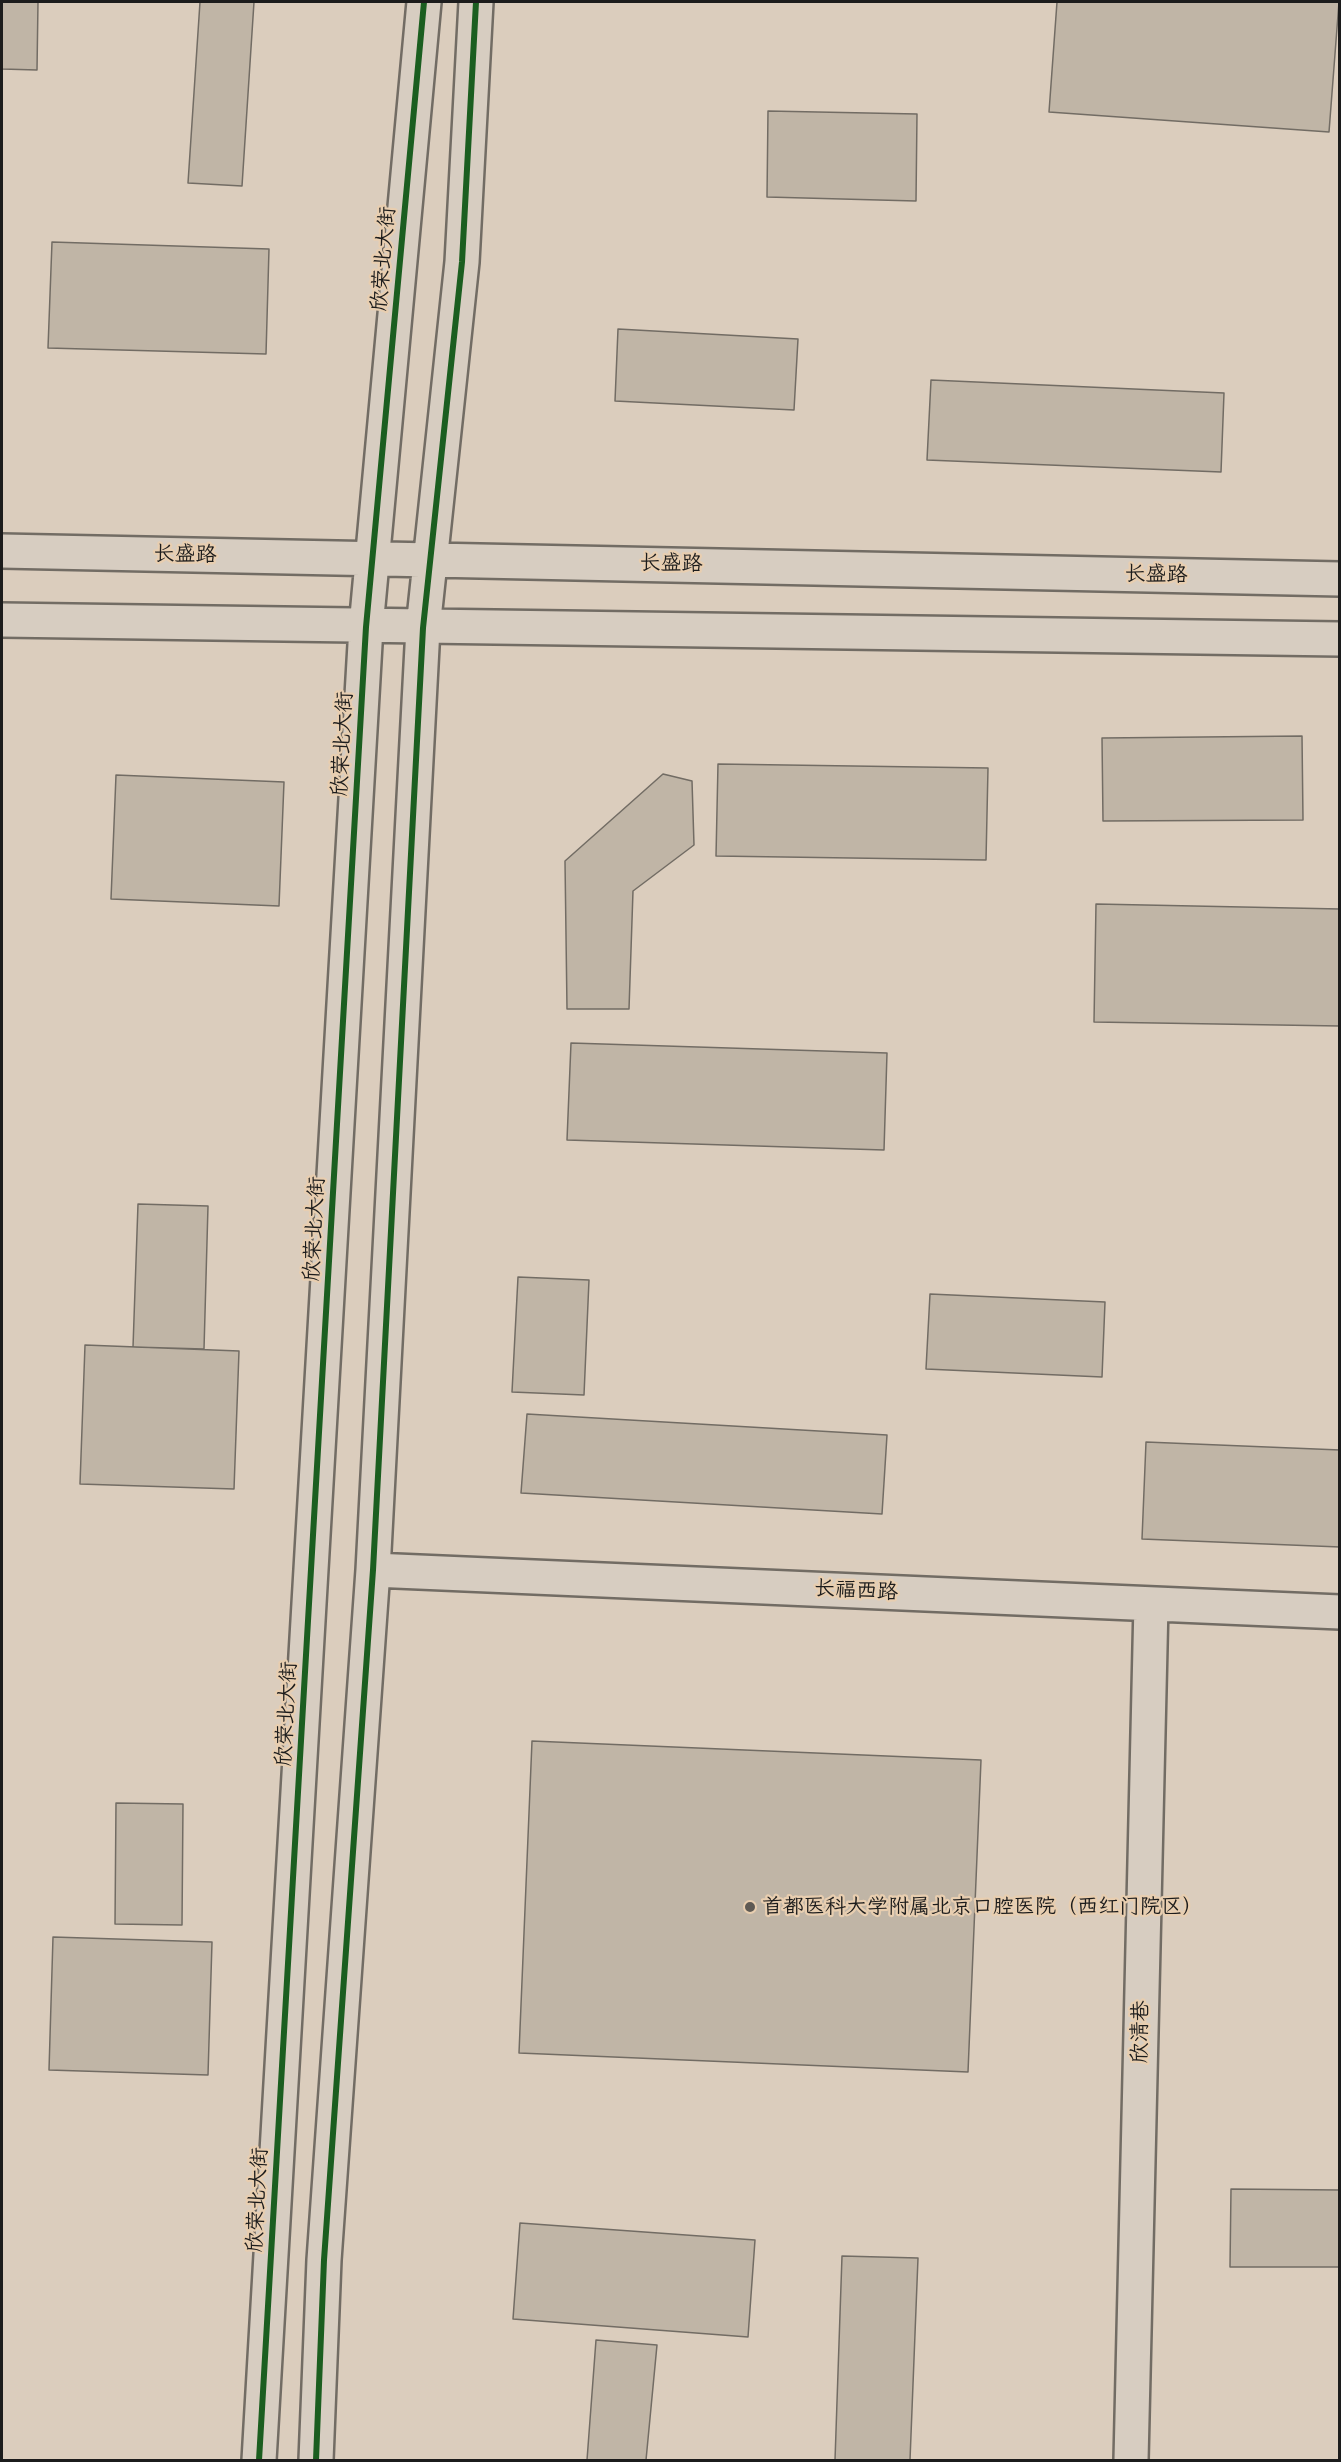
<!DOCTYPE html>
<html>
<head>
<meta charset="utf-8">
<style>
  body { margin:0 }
  #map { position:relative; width:1341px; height:2462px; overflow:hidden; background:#dbcdbd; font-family:Caveat,sans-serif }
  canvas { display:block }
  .frame { position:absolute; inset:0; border:3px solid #1c1c1c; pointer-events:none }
</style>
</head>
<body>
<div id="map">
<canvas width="1341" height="2462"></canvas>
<div class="frame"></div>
</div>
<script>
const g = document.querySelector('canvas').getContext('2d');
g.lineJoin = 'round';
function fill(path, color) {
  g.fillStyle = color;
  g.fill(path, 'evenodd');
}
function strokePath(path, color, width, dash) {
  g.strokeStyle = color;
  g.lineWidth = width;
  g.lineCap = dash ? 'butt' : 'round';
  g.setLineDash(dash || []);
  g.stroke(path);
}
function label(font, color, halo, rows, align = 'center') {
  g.font = font + ' Caveat,"LXGW WenKai TC",sans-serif';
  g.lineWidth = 4.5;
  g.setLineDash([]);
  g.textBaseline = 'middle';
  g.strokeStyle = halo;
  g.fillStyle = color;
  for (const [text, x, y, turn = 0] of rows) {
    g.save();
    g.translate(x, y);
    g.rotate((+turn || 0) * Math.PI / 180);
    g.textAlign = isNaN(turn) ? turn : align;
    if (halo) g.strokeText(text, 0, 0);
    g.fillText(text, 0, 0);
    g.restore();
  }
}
const building = new Path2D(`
  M2 2H38L37 70 2 69Z
  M200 2H254L242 186 188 183Z
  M1057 2H1339L1329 132 1049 112Z
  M768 111 917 114 916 201 767 197Z
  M52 242 269 249 266 354 48 348Z
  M618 329 798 339 794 410 615 401Z
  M931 380 1224 393 1221 472 927 460Z
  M1302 736 1303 820 1103 821 1102 738Z
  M718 764 988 768 986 860 716 856Z
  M663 774 692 781 694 845 633 891 629 1009H567L565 861Z
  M116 775 284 782 279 906 111 899Z
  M1096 904 1340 909V1026L1094 1022Z
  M571 1043 887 1053 884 1150 567 1140Z
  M138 1204 208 1206 204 1349 133 1347Z
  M518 1277 589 1280 584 1395 512 1392Z
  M930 1294 1105 1302 1102 1377 926 1369Z
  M85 1345 239 1351 234 1489 80 1484Z
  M527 1414 887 1435 882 1514 521 1493Z
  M1146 1442 1340 1450V1547L1142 1539Z
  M532 1741 981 1760 968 2072 519 2053Z
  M116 1803 183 1804 182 1925 115 1924Z
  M53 1937 212 1942 208 2075 49 2070Z
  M1231 2189 1340 2190V2267H1230Z
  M520 2223 755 2240 748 2337 513 2319Z
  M842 2256 918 2258 910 2460H835Z
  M596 2340 657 2345 646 2460H587Z`);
const minor = new Path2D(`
  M2 551 1340 579
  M2 620 1340 639
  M373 1570 1340 1612
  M259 2460 366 627 424 2
  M316 2460 324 2260 373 1570 423 628 462 262 476 2
  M1131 2460 1151 1604`);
const cycleway = new Path2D(`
  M259 2460 366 627 424 2
  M316 2460 324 2260 373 1570 423 628 462 262 476 2`);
const markers = [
  [750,1907,6,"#5f5a54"]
];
const streetNames = [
  ["欣荣北大街",384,259,-85],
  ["长盛路",185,555,1],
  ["长盛路",671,564,1],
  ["长盛路",1156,575,1],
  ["欣荣北大街",343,744,-87],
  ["欣荣北大街",315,1229,-87],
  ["长福西路",856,1591,3],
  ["欣荣北大街",287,1714,-87],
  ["欣清巷",1141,2032,-89],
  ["欣荣北大街",258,2200,-87]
];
const poiNames = [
  ["首都医科大学附属北京口腔医院（西红门院区）",762,1907]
];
fill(building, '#c0b5a6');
strokePath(building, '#726c64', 1.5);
strokePath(minor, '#726c64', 38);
strokePath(minor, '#d7cdc1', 33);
strokePath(cycleway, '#1b5e20', 6);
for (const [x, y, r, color] of markers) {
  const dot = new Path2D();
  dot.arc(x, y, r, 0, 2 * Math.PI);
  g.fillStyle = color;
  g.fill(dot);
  strokePath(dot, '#e8ceb0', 2);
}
label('21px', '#1c1c1c', '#e8ceb0', streetNames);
label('21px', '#1c1c1c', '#e8ceb0', poiNames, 'left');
</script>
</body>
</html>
